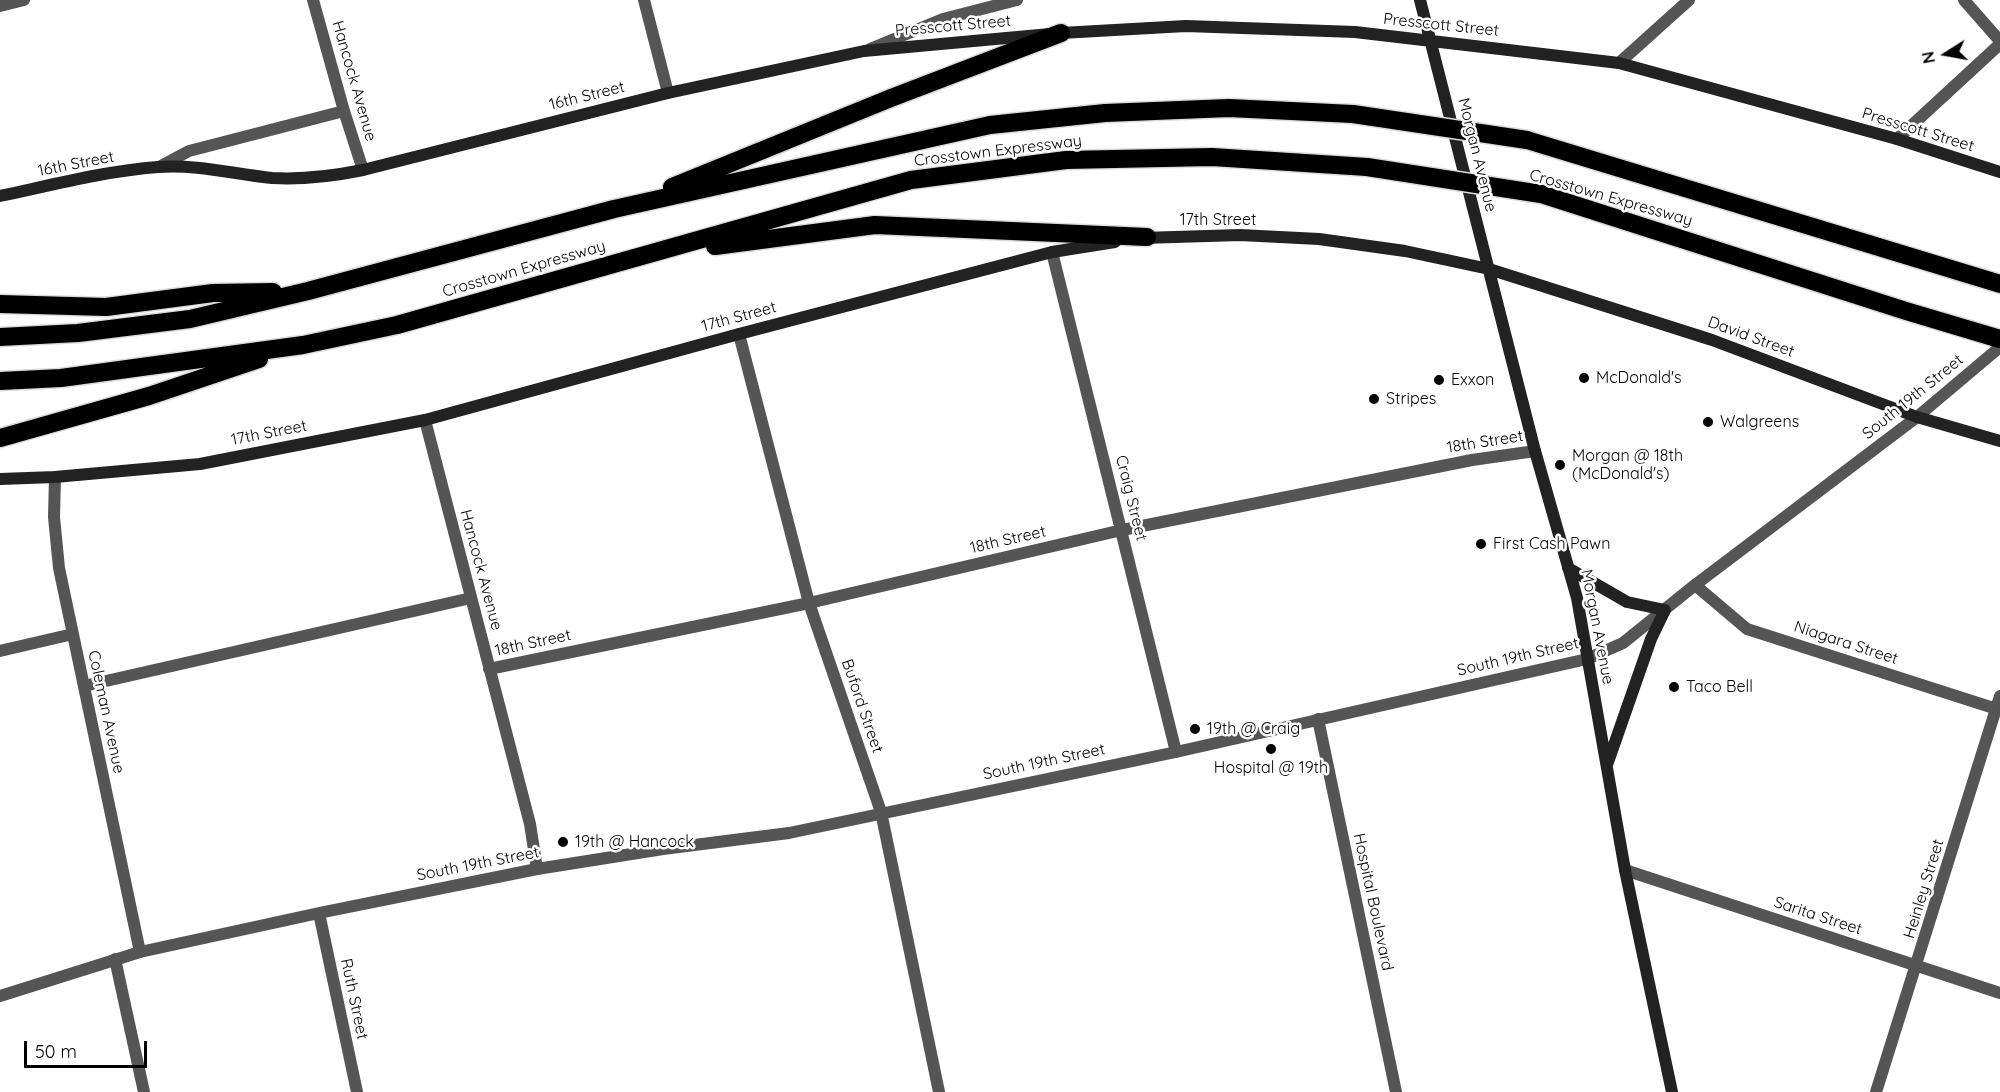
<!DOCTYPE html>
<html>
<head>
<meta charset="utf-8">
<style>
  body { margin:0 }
  #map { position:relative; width:2000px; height:1092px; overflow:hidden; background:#fff; font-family:Quicksand,sans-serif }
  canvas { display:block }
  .north { position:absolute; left:1916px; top:24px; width:60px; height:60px; -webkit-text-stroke:4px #fff; paint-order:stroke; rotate:259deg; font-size:16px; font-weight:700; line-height:24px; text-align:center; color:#000 }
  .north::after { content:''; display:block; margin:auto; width:21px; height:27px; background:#000; clip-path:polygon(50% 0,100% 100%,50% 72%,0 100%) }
  .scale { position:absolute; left:24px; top:1041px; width:123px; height:27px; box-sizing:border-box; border:3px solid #000; border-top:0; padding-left:8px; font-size:18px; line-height:21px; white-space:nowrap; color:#000; -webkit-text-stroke:4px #fff; paint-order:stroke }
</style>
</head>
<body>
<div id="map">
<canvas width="2000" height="1092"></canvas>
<div class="north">N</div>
<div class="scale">50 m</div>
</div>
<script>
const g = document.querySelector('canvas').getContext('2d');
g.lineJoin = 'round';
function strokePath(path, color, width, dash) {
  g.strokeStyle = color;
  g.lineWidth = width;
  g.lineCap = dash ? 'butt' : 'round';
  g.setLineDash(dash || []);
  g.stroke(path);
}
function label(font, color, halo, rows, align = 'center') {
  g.font = font + ' Quicksand,sans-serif';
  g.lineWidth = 5;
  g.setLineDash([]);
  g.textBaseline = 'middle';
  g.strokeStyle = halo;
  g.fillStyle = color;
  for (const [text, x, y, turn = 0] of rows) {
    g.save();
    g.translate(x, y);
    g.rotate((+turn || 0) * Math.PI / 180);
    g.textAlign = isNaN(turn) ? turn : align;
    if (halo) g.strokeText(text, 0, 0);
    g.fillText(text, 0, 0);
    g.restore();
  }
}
const minor = new Path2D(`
  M313 0 344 111 363 170
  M1964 0 2000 41
  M0 6 24 0
  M870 49 943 19 1017 0
  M1619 63 1689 0
  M1897 139 2000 44
  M159 167 189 151 344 111
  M1052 252 1176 752
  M739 334 809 603 881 812 939 1092
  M425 420 530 824 537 869
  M55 477 54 517 59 568 140 952
  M1695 585 1747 629 2000 710
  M0 651 73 634
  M489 669 809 603 1122 530 1472 460 1535 451
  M84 686 471 598
  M1318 719 1396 1092
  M1625 870 2000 993
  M115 959 144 1092
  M1876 1092 2000 696`);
const tertiary = new Path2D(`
  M644 0 668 93
  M319 913 357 1092
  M0 996 140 952 319 913 537 869 663 849 789 833 1176 752 1587 659 1623 643 1695 585 1917 417 2000 347`);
const secondary = new Path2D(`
  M1420 0 1535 451 1577 598 1625 870 1672 1092
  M0 196C52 185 105 171 158 167 196 164 234 174 272 178 303 180 333 176 363 170L668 93 864 51 1061 33 1186 26 1355 32 1619 63 1897 139 2000 172
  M1142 238 1240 235 1319 239 1405 251 1489 269 1712 340 1917 417 2000 441
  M0 479 55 477 200 464 425 420 739 334 1052 252 1115 242
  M1568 568 1627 602 1665 610 1651 639 1607 765`);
const motorway = new Path2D(`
  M1527 140 2000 284
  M672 187 891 98 1061 33
  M1541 194 1906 311 2000 339
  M715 246 875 225 1147 237
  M0 304 106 307 213 293 273 292
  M0 337 78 333 190 319 308 291 614 209 990 125 1105 113 1229 108 1353 114
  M0 381 61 378 303 345 397 325 911 180 1066 160 1212 157 1367 167
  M0 438 149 396 259 359`);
const motorwayBridge = new Path2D(`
  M1353 114 1527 140
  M1367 167 1541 194`);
const markers = [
  [1584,378,6,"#000"],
  [1439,380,6,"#000"],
  [1374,399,6,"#000"],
  [1708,422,6,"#000"],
  [1560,465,6,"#000"],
  [1481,544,6,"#000"],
  [1674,687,6,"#000"],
  [1195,729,6,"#000"],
  [1271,749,6,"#000"],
  [563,842,6,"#000"]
];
const streetNames = [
  ["Presscott Street",1441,25,6],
  ["Presscott Street",953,26,-5],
  ["Hancock Avenue",354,81,74],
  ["16th Street",587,96,-14],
  ["Presscott Street",1918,130,17],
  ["Crosstown Expressway",998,151,-7],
  ["Morgan Avenue",1477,155,76],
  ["16th Street",76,164,-11],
  ["Crosstown Expressway",1611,198,16],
  ["17th Street",1218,220],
  ["Crosstown Expressway",524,269,-16],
  ["17th Street",739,317,-15],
  ["David Street",1751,337,20],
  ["South 19th Street",1913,397,-39],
  ["17th Street",269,433,-11],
  ["18th Street",1485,442,-9],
  ["Craig Street",1131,498,76],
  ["18th Street",1008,540,-13],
  ["Hancock Avenue",481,570,75],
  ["Morgan Avenue",1597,627,79],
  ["18th Street",533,643,-12],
  ["Niagara Street",1846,643,18],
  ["South 19th Street",1518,657,-13],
  ["Buford Street",862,706,71],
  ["Coleman Avenue",106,712,78],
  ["South 19th Street",1044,762,-12],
  ["South 19th Street",478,864,-11],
  ["Heinley Street",1924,889,-73],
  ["Hospital Boulevard",1373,902,78],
  ["Sarita Street",1818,916,18],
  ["Ruth Street",354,999,78]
];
const poiNames = [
  ["McDonald's",1596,378],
  ["Exxon",1451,380],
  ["Stripes",1386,399],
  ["Walgreens",1720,422],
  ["Morgan @ 18th",1572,456],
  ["(McDonald's)",1572,474],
  ["First Cash Pawn",1493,544],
  ["Taco Bell",1686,687],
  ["19th @ Craig",1207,729],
  ["Hospital @ 19th",1271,768,"center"],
  ["19th @ Hancock",575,842]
];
strokePath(motorway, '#dbdbdb', 21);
strokePath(minor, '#555', 12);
strokePath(tertiary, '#555', 12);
strokePath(secondary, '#222', 12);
strokePath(motorway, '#000', 18);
strokePath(motorwayBridge, '#dbdbdb', 21, []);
strokePath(motorwayBridge, '#000', 18);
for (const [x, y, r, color] of markers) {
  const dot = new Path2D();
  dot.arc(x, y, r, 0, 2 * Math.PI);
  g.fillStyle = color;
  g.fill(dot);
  strokePath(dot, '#fff', 2);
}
label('16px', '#000', '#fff', streetNames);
label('16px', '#000', '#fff', poiNames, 'left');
</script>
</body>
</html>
